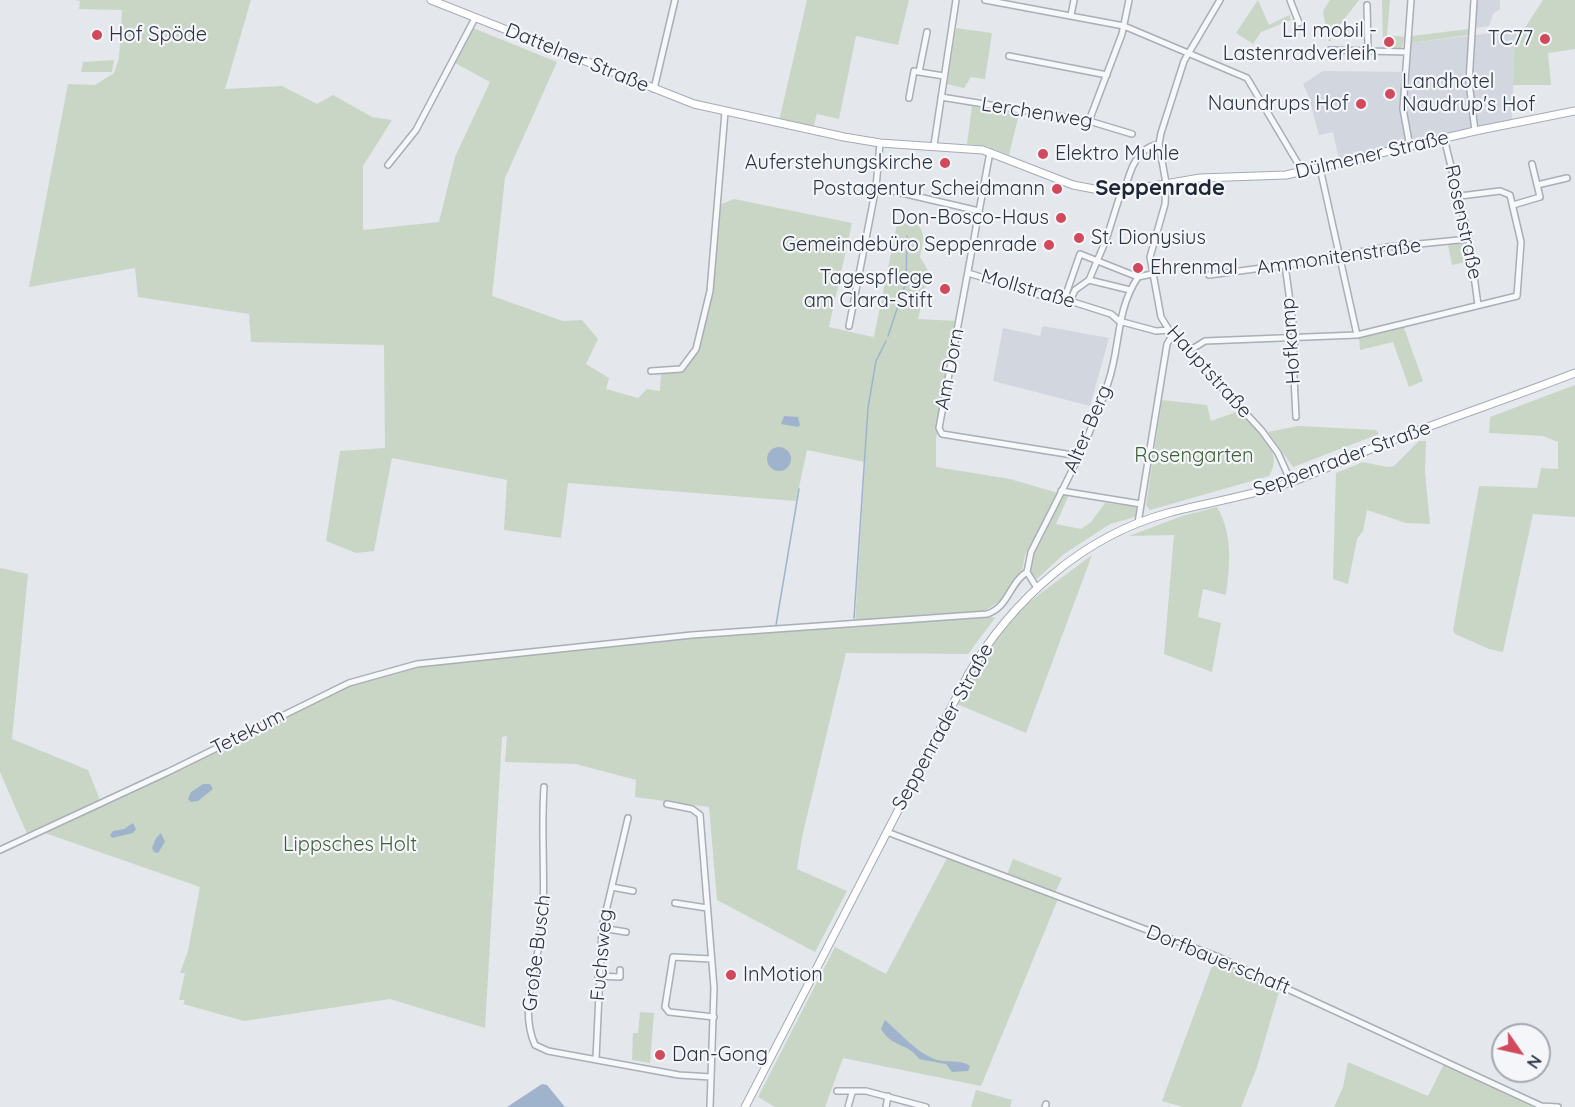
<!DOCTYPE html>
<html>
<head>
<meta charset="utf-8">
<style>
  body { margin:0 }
  #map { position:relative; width:1575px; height:1107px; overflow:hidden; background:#e4e7ec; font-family:Quicksand,sans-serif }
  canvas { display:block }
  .north { position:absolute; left:1491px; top:1023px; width:60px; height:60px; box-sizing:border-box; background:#f4f6f9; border:2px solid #a4a8b1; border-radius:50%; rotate:124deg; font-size:16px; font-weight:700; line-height:24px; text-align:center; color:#2b3445 }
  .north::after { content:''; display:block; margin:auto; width:21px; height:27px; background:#d1495b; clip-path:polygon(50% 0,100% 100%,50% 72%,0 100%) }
</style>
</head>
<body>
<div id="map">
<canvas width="1575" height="1107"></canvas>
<div class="north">N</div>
</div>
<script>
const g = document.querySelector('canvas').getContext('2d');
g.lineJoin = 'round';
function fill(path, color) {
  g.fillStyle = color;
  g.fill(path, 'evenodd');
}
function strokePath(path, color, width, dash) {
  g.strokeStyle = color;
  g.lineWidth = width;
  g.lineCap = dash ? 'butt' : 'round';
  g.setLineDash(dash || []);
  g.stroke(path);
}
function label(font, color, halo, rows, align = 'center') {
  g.font = font + ' Quicksand,sans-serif';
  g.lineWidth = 4.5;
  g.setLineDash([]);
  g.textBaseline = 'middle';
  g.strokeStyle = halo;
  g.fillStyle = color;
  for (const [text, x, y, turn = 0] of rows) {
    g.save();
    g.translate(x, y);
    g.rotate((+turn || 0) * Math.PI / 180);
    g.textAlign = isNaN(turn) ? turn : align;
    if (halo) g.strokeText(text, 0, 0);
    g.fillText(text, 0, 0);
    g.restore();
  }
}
const built = new Path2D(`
  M1477 0H1500V9L1493 14 1489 26 1476 28Z
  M1515 30 1512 119 1339 159 1333 132 1319 135 1308 95 1303 84 1323 71 1409 72 1411 43Z
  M1043 326 1109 338 1090 406 993 381 1003 328 1040 336Z`);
const green = new Path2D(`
  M75 0H251L225 89 282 86 317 104 333 95 372 117 392 120 363 166V230L439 222 455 157 490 82 455 63 473 28 557 62 505 178 492 296 563 321 582 320 598 339 586 364 609 378 606 389 638 398 647 389 660 391 661 374C668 373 678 373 683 368 709 347 716 239 719 205L734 199 852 223 829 327 873 337V341L897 224 911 220C928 230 923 240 920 257L929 272 918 319 958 321 936 439V467L1010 479 1058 493 1025 555 1022 572 1002 600 981 613 995 618 968 654 846 653 802 837 797 869 847 891 815 952 717 900 709 807 635 797 636 780 576 764 505 762 507 736 502 737 485 1028 390 999 244 1021 183 1004 185 1000H179L185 973H180L188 951 200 887 42 832 349 685 416 665 692 636 855 623 865 462 807 450 796 501 568 483 561 538 504 530 507 480 392 458 374 551 356 553 326 541 340 451 385 448 384 345 251 342 249 314 138 297 135 268 29 287 68 84 95 85 114 73 119 58 122 10 79 9 80 1Z
  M807 0H909L898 45 856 36 839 119 817 114 813 128 779 121Z
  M1258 0 1269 25 1289 15 1291 20 1261 32 1253 44 1236 33Z
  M1330 0H1359L1335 31 1330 29 1331 41H1328L1323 11Z
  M1382 0H1390L1387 35 1405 37 1402 48 1383 47Z
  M1543 0H1575V49L1548 53 1551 85H1513L1515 30 1524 29Z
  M956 28 992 33 985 79 971 77 964 88 947 84Z
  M1469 29 1468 35 1411 43 1412 36Z
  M114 60 112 72H81L83 62Z
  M972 106 1019 114 1009 155 986 146 967 144Z
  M1461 243 1467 247 1470 261 1452 265 1448 245Z
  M1403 325 1423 381 1409 387 1393 342 1360 350 1359 338Z
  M1575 385V517L1533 514 1503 652 1489 649 1455 634 1453 630 1479 486 1537 488 1541 468 1558 469V442L1543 436 1489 433 1490 417Z
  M1162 400 1207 405 1211 421 1239 411C1256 429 1286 451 1269 476L1150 510 1146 505Z
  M1298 426 1376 430 1379 434 1293 467 1268 432Z
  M1419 441H1426L1425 472 1430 524 1406 523 1367 510 1363 531 1357 539 1348 584 1333 579 1336 473 1363 462 1387 467 1394 466Z
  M1063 494 1069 495 1056 524 1081 529 1091 522 1105 503 1144 507 1142 515 1110 524 1064 554 1037 579 1030 571 1032 555Z
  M1217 507C1233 534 1230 565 1226 595L1203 589 1198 617 1221 623 1212 672 1164 654 1174 535 1129 536 1182 516Z
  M1092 555 1026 733 957 704 988 651 1017 611Z
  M0 568 28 574 12 739 88 770 100 800 27 834 0 772Z
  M947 858 1058 899 981 1086 843 1058 825 1107H775L758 1097 835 947 886 974Z
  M1013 859 1062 878 1054 895 1006 877Z
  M1215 958 1280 988 1257 1067 1241 1107H1183L1162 1101Z
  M640 1012 654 1013 650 1063 632 1060 633 1033H638Z
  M1348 1062 1428 1096 1445 1062 1540 1107H1334L1343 1087Z
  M976 1090 1012 1100 1010 1107H971Z`);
const water = new Path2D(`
  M784 416 798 417 800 425 798 427 781 424Z
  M767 459a12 12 0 1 1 24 0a12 12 0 1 1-24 0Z
  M203 784H210L213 789 198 801 191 802 188 799 191 792Z
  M133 823 136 829 133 833 112 838 110 835 113 831 124 829Z
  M161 833 165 842 158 853 154 852 152 848 156 838Z
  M885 1020C901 1034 917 1053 937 1060 948 1063 960 1059 970 1066L968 1071 952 1072 946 1064 919 1059C907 1042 892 1048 881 1029Z
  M542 1084 547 1085 565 1107H507Z`);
const stream = new Path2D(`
  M888 336 906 282 907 236
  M854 618 868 408 876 361 886 341
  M776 625 799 489`);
const minor = new Path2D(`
  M985 0 1124 26 1247 78 1303 172
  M1220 0 1184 61 1161 133 1159 144 1166 183 1165 204 1150 257 1161 317 1169 330 1262 431 1278 453 1291 482
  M1290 0 1299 23
  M1474 0 1469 82 1475 131
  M1367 5 1368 49
  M1071 15 1074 0
  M1330 50 1407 52
  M1009 56 1107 75
  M919 72 944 76
  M654 89 675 0
  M941 97 1089 121 1132 134
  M909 98 914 71 919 72 927 32
  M1089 121 1122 34 1129 0
  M1444 138 1469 239 1478 305
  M934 145 956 0
  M1410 147 1403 109 1411 0
  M990 152 939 428 942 434 1079 456
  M388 165 416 130 475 18
  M1320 168 1357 335
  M1537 185 1567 178
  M876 187 979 211
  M1125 189C1130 170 1137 148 1159 144
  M1513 205 1540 197 1532 164
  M1285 265 1295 338 1293 358 1296 417
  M968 273 1036 294 1070 301 1111 314 1119 321 1156 331 1169 330
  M1209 275 1285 265 1388 247 1469 239
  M1089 280 1130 290
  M1064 300 1080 254 1138 277
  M1070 301 1075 290 1089 280 1106 240 1122 189
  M849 326 876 187 880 143
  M1189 351 1205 341 1357 335 1517 296 1521 242 1510 195 1500 191 1460 196
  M651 371 681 369 696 349 710 291 725 112
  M1061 491 1141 504
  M1138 523 1167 344 1173 334
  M1037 588 1027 572 1031 552C1059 496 1089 442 1108 383 1121 346 1115 312 1138 277L1152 274
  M544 787C541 831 545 874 543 917 541 959 517 1005 535 1045L548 1051 679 1075 711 1077
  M667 804 692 809 700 815 714 988 710 1107
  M887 832 1216 956 1541 1106 1558 1107
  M0 850 168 772 349 683 417 664 692 635 987 614C1009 607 1009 583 1027 572
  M612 887 633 891
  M675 903 707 908
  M602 928 626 932
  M711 959 673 957 665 1007 669 1012 714 1017
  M598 976 620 977V970
  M596 1059 602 928 628 818
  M837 1091H866L926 1107
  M848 1107 852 1093
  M886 1107 888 1096
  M1045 1107 1046 1104`);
const major = new Path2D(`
  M431 0 694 104 844 137 880 143 983 150 1073 185 1094 189 1142 188 1200 178 1286 175 1475 131 1575 111
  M745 1107 968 675C1012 600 1083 536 1168 513 1209 502 1251 496 1291 482 1324 470 1355 455 1388 442 1450 418 1513 397 1575 373`);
const markers = [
  [97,35,6,"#d1495b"],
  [1545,39,6,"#d1495b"],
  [1389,42,6,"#d1495b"],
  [1390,94,6,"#d1495b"],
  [1361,104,6,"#d1495b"],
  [1043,154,6,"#d1495b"],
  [945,163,6,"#d1495b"],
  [1057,189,6,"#d1495b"],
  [1061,218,6,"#d1495b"],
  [1079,238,6,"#d1495b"],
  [1049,245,6,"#d1495b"],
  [1138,268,6,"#d1495b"],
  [945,289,6,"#d1495b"],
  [731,975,6,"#d1495b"],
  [660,1055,6,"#d1495b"]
];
const poiNames = [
  ["LH mobil -",1377,31],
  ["Lastenradverleih",1377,54],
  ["Hof Spöde",109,35,"left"],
  ["TC77",1533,39],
  ["Landhotel",1402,82,"left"],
  ["Naudrup's Hof",1402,105,"left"],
  ["Naundrups Hof",1349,104],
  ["Elektro Muhle",1055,154,"left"],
  ["Auferstehungskirche",933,163],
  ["Postagentur Scheidmann",1045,189],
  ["Don-Bosco-Haus",1049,218],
  ["St. Dionysius",1091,238,"left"],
  ["Gemeindebüro Seppenrade",1037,245],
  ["Ehrenmal",1150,268,"left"],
  ["Tagespflege",933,278],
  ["am Clara-Stift",933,301],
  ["InMotion",743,975,"left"],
  ["Dan-Gong",672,1055,"left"]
];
const streetNames = [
  ["Dattelner Straße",577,58,22],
  ["Lerchenweg",1037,113,9],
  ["Dülmener Straße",1372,155,-13],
  ["Rosenstraße",1463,222,78],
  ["Ammonitenstraße",1339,257,-8],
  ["Mollstraße",1028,289,16],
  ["Hofkamp",1291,341,-94],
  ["Am Dorn",950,369,-79],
  ["Hauptstraße",1209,372,48],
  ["Alter Berg",1088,429,-67],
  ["Seppenrader Straße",1342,459,-20],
  ["Seppenrader Straße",943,727,-61],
  ["Tetekum",248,732,-27],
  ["Große Busch",537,953,-83],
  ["Fuchsweg",602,955,-85],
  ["Dorfbauerschaft",1218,960,22]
];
const parkNames = [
  ["Rosengarten",1194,456],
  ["Lippsches Holt",350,845]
];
const quarterNames = [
  ["Seppenrade",1160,188]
];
fill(built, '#d2d6de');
fill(green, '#c9d6c5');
fill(water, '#9fb4cc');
strokePath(stream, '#9fb4cc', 1.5);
strokePath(minor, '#a9aeb7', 8);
strokePath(major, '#a3abb8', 9);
strokePath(minor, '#f7f8fa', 5);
strokePath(major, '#fff', 7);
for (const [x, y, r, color] of markers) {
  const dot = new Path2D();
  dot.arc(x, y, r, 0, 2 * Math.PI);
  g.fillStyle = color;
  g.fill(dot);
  strokePath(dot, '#f4f6f9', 2);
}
label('20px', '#2b3445', '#f4f6f9', poiNames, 'right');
label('20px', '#2b3445', '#f4f6f9', streetNames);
label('20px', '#3f6138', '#f4f6f9', parkNames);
label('bold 22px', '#1d2536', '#f4f6f9', quarterNames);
</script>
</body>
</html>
